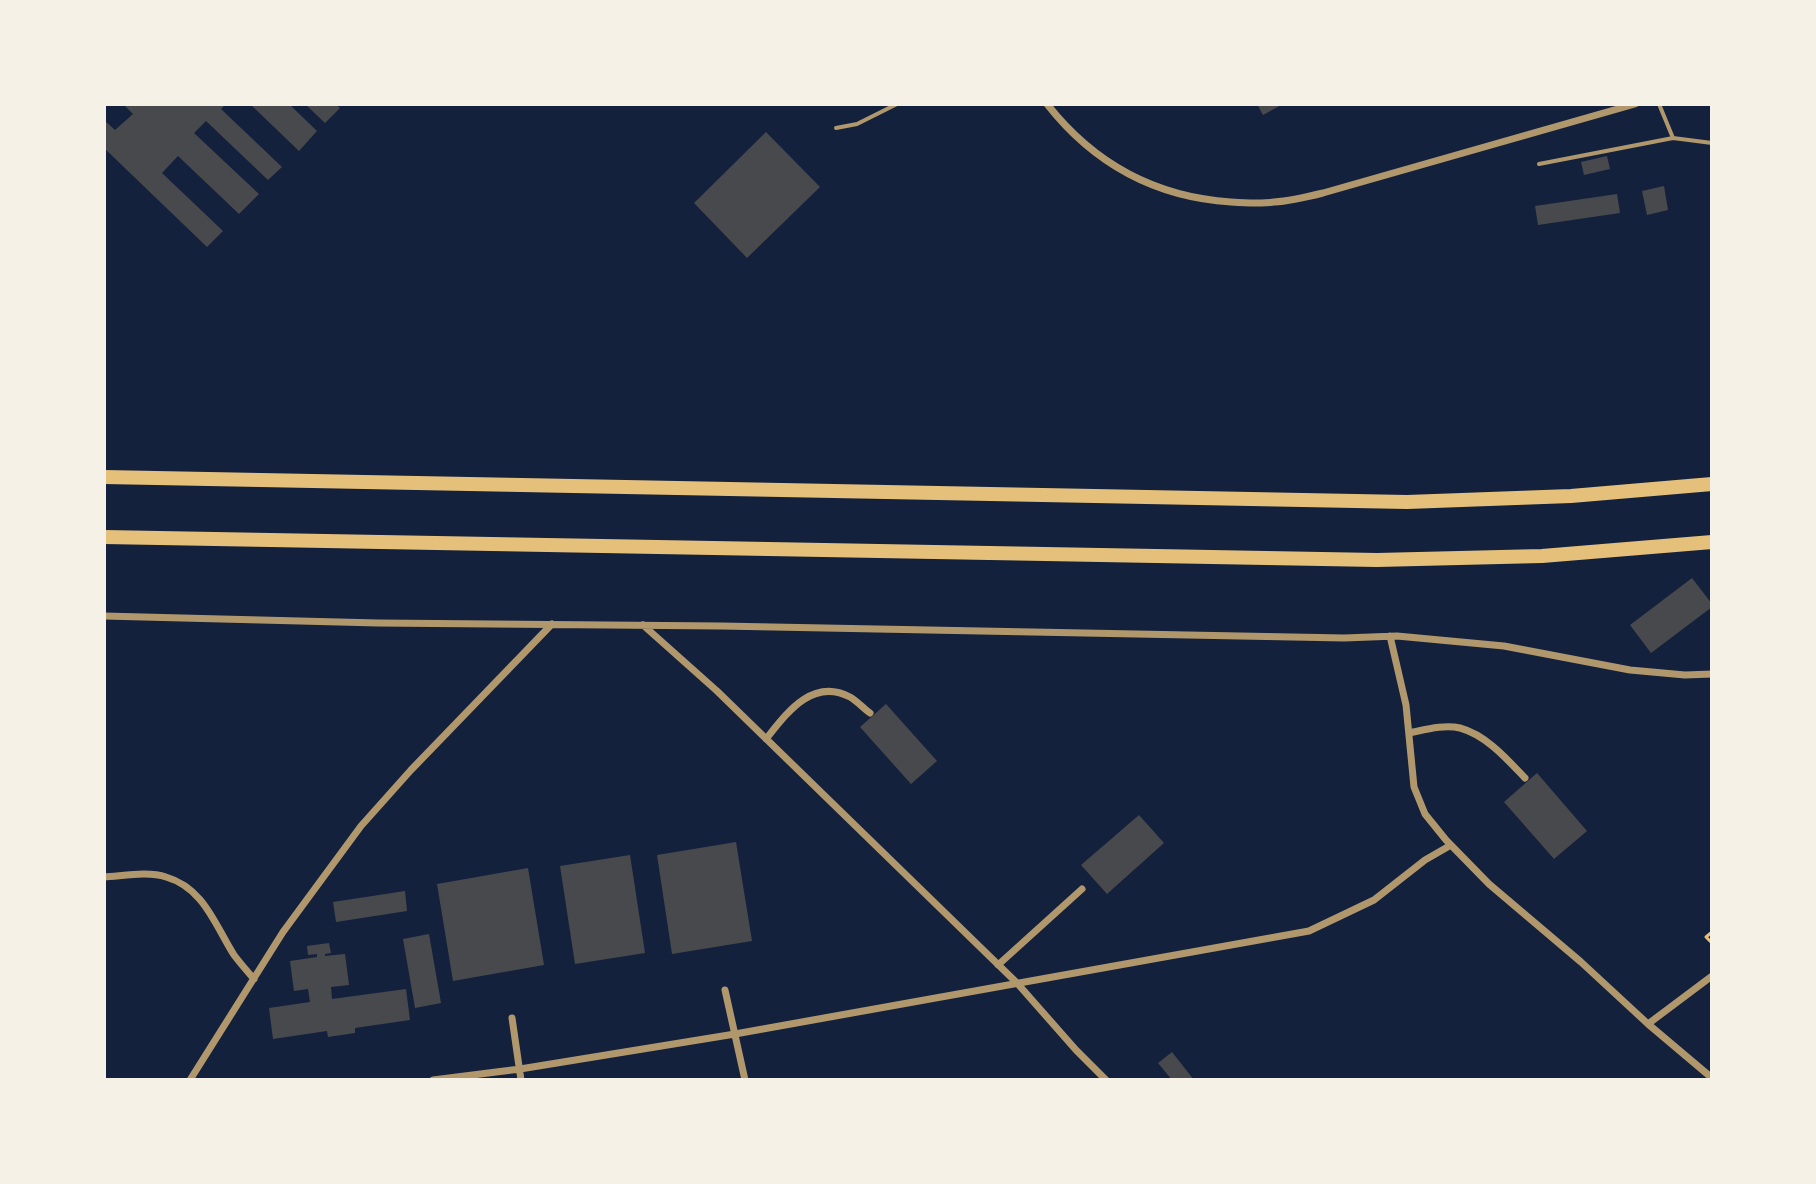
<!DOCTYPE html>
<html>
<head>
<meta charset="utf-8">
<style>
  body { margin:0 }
  #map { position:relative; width:1816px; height:1184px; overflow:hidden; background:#14213d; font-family:"PT Sans Narrow",sans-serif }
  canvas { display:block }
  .frame { position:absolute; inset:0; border:106px solid #f6f1e7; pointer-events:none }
</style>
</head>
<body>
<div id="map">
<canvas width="1816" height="1184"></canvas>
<div class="frame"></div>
</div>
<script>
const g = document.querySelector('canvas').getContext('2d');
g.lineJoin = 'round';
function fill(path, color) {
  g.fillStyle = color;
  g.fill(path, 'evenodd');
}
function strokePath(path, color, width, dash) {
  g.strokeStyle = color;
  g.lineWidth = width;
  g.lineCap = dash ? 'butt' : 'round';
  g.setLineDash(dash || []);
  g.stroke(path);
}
const building = new Path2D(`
  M123 104H226L221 109 282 167 268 180 206 121 194 133 259 194 239 214 178 156 162 173 223 231 207 247 104 148V120L115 130 133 114Z
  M250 104H289L317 131 299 151Z
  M305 104H335L340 108 325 123Z
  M1257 104H1283L1263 115Z
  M766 132 820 187 747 258 694 203Z
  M1607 156 1610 169 1584 175 1581 162Z
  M1664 186 1668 210 1647 215 1642 191Z
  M1617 194 1620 213 1538 225 1535 206Z
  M1692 578 1712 604V607L1651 653 1630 625Z
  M886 704 937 761 911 784 860 727Z
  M1537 773 1587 831 1554 859 1504 802Z
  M1139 815 1164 843 1107 894 1081 865Z
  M736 842 752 941 672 954 657 855Z
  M630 855 645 953 575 964 560 866Z
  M528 868 544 965 453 981 437 884Z
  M405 891 407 911 336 922 333 902Z
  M429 934 441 1003 415 1008 403 939Z
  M329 943 331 953 325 954V956L345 954 349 985 331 987 332 999 406 989 410 1020 355 1028V1033L328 1037 327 1031 273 1039 269 1008 310 1002 308 989 294 991 290 961 317 957V954L308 955 307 946Z
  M1172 1052 1194 1080H1172L1158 1063Z`);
const path = new Path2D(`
  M1712 932 1706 937 1712 943`);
const service = new Path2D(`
  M836 128 857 124 897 104
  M1673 138 1712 143
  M1539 164 1673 138 1659 104`);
const minor = new Path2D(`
  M1047 104C1094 164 1155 197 1231 202 1245 203 1260 204 1274 202 1291 201 1307 197 1323 193L1635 104
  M104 616 378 623 721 626 1344 638 1397 636 1504 646 1630 670 1685 675 1712 674
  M643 625 717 691 1017 983 1076 1050 1106 1080
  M1390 636 1406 705 1414 787 1425 814 1446 840 1489 884 1581 962 1648 1024 1712 1078
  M1409 733C1424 730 1444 724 1460 728 1486 735 1507 759 1525 778
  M766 739C786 714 812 677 850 697 857 701 863 708 870 713
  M104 877C123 876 148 871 166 877 204 888 215 925 234 955 240 963 247 971 254 979
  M998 965 1082 889
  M725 990 745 1080
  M512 1018 521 1080
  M1648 1024 1712 976
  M190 1080 283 932 361 826 411 770 552 624
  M433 1080 520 1069 735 1034 1309 931 1374 900 1425 860 1451 845`);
const motorway = new Path2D(`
  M104 477 1407 502 1571 496 1712 484
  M104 537 1377 560 1542 556 1712 542`);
fill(building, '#48494c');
strokePath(path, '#e5c07b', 3);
strokePath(service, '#b1986c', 4);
strokePath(minor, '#b1986c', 7);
strokePath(motorway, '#e5c07b', 14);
</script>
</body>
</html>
